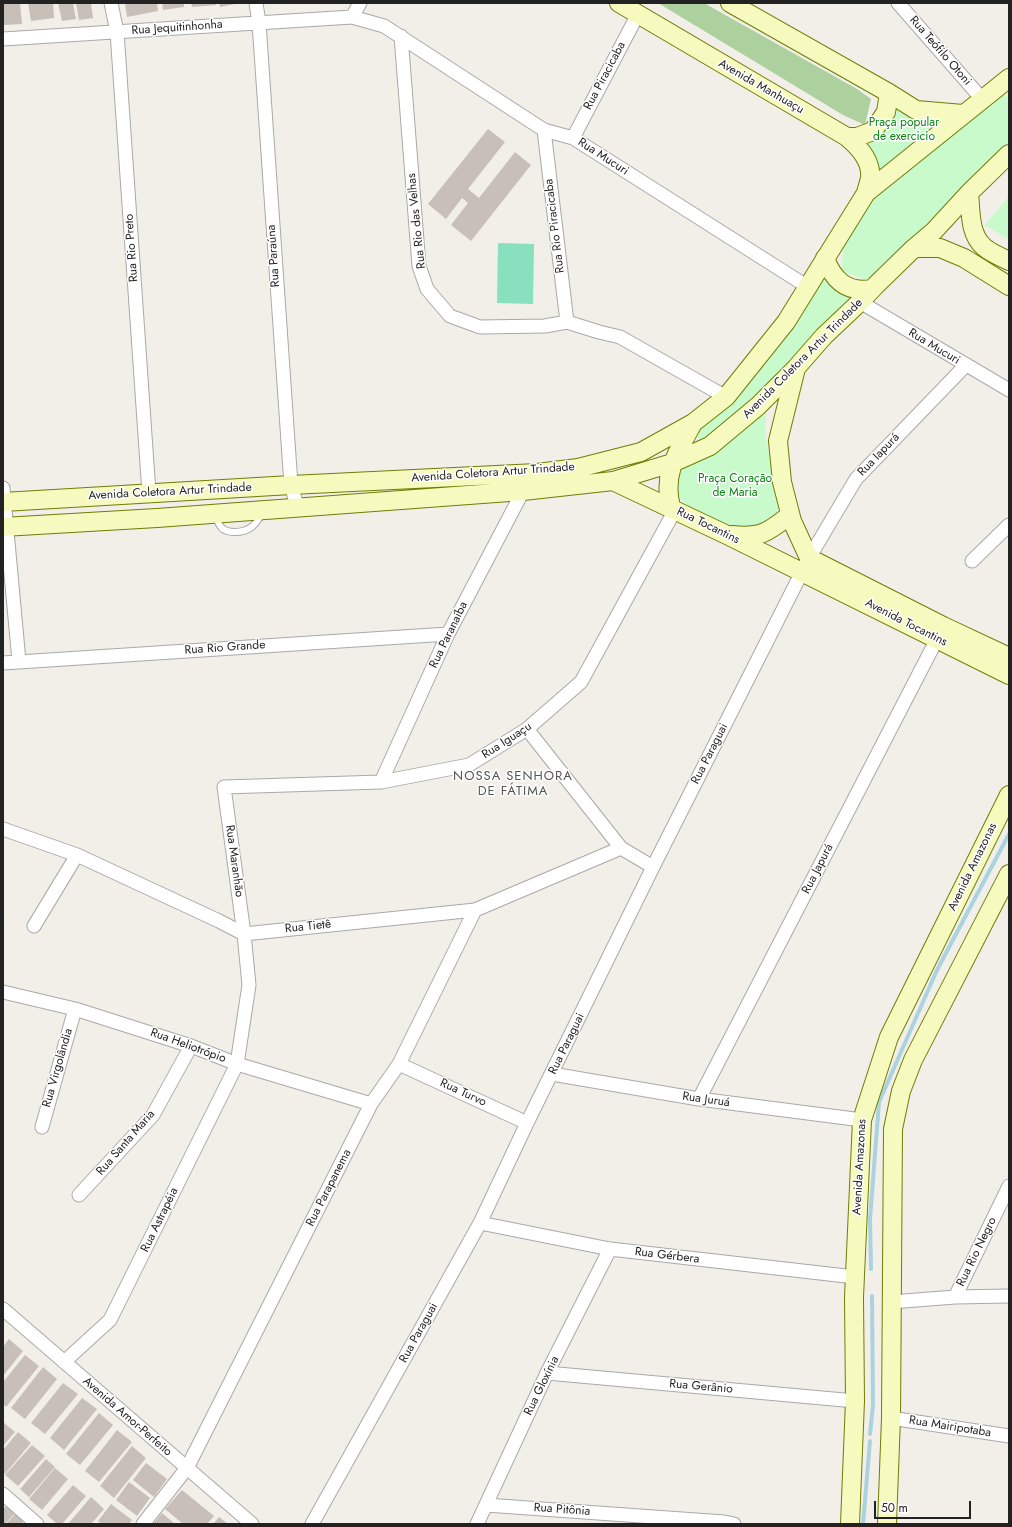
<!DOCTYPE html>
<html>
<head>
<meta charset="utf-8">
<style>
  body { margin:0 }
  #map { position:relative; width:1012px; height:1527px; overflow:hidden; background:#f2efe9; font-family:Jost,sans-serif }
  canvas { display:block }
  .frame { position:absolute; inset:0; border:4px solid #222; pointer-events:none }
  .scale { position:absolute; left:874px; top:1501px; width:97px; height:18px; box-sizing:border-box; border:2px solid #222; border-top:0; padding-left:5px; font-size:12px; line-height:14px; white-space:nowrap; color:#222; -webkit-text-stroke:3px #fff; paint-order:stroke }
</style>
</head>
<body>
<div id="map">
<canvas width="1012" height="1527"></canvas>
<div class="frame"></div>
<div class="scale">50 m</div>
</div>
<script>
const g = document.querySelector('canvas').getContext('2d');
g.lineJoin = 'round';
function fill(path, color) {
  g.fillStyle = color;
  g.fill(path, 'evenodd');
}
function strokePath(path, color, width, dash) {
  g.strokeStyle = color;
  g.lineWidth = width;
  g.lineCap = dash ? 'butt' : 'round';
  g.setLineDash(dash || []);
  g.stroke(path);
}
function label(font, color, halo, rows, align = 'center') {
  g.font = font + ' Jost,sans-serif';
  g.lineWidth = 3;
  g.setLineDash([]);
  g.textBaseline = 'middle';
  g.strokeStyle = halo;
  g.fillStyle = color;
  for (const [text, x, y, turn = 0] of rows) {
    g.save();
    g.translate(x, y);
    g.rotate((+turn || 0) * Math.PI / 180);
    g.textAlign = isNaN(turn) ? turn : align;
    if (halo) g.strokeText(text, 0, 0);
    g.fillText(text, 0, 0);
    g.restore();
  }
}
const forest = new Path2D(`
  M658 3H704L857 89 871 99 865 125 843 115Z`);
const park = new Path2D(`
  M997 94 1009 96V141L870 281 841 271 845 238 868 204Z
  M893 105 943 122 877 180 864 141Z
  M1009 196V240L985 225Z
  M823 274 855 297 730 419 697 446 699 430 757 374 791 331Z
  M766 409 765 433 779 504 777 514 762 528 728 527 684 504 677 495 676 489 678 473 682 468 715 451 731 441Z`);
const pitch = new Path2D(`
  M498 243 534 244 533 304 497 303Z`);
const stream = new Path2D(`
  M871 1269 870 1219 879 1102 937 970 1009 834
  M870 1434 873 1405 872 1296
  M863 1524 870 1441`);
const building = new Path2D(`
  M3 3H20L22 24 4 25Z
  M28 3H53L54 18 31 21Z
  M58 3H73L76 19 62 21Z
  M76 3H91L93 18 79 20Z
  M125 3H157L158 11 127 17Z
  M162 3H184V7L163 10Z
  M191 3H216V5L192 7Z
  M219 3H235V4L220 7Z
  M488 129 505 142 468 189 479 198 515 152 531 165 471 241 451 225 468 203 462 198 446 219 428 204Z
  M9 1339 23 1351 3 1376V1347Z
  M25 1355 39 1366 6 1407 3 1404V1382Z
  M43 1367 57 1379 25 1419 11 1408Z
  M63 1383 78 1394 45 1434 31 1423Z
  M82 1398 97 1409 64 1450 50 1438Z
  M99 1413 113 1425 80 1465 66 1454Z
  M3 1422 15 1432 3 1446Z
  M117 1430 132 1442 99 1482 85 1471Z
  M18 1432 31 1443 5 1474 3 1472V1450Z
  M32 1445 45 1456 18 1486 5 1475Z
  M132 1446 146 1458 114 1498 100 1486Z
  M46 1459 55 1467 29 1497 20 1489Z
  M146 1463 167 1479 154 1497 133 1480Z
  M55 1468 68 1479 42 1510 29 1499Z
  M129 1482 150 1498 137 1516 116 1500Z
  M73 1485 86 1496 62 1524H57L47 1515Z
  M182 1490 214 1516 207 1524H183L165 1509Z
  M91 1497 104 1509 91 1524H68Z
  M111 1504 132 1520 129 1524H102L98 1521Z
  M6 1506 15 1513 5 1524H3V1509Z
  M162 1513 175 1524H153Z
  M15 1514 24 1521 21 1524H6Z
  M219 1517 228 1524H213Z`);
const lane = new Path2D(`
  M215 516C217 520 219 526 223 529 227 532 231 532 235 532 249 532 256 525 262 513`);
const street = new Path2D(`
  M111 3 117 32 149 493
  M256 3 259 23 291 485 298 509
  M898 3 982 99
  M352 17 360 3
  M401 36 419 266 427 289 450 316 480 327 545 326 567 322 599 332 620 337 726 397
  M3 39 352 17 384 26 544 130 573 138 808 287
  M544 130 567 322
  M573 138 638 14
  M860 302 1009 390
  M3 488 19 661
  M972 561 1009 525
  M3 663 448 634
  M527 729 621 848 653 867
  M381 782 448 634 523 491
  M3 829 77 855 219 921 244 934 475 910 621 848
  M34 926 77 855
  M3 992 75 1009 191 1046 237 1064 371 1104
  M399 1064 527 1123
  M552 1074 699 1099 862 1120
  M699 1099 937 639
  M42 1127 75 1009
  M79 1195 153 1115 191 1046
  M480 1223 610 1249 855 1277
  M955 1297 1009 1186
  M891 1302 955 1297 1009 1296
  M3 1309 252 1524
  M64 1362 110 1320 237 1064 249 985 244 934 224 787 381 782 469 765 527 729 581 682 675 510
  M547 1373 855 1401
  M891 1418 1009 1436
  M3 1494 37 1524
  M486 1505 724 1522 734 1524
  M143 1524 187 1468 371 1104 399 1064 475 910
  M312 1524 480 1223 527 1123 653 867 809 558 856 479 966 365
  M477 1524 547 1373 610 1249`);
const secondary = new Path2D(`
  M619 3 847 137C859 147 872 161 870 178 869 183 867 188 866 193
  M730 3 889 93 916 110 963 114
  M847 137H857L873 131 886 112 889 93
  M969 193C971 211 969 234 984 247 991 253 1001 257 1009 261
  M914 248H940L964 258 1009 286
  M825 258C833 280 847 293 872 289
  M796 368 778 441 782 482 792 521 809 558 943 626 1009 657
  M613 481 727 535 1009 675
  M3 502 291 485 537 473 578 468 641 452 693 423 726 397 786 322 866 193 1009 78
  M671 507C662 474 678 451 693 423
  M3 527 157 518 523 491 613 481 672 463 710 446 758 406 796 368 824 336 860 302 876 285 914 248 934 231 969 193 1009 154
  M732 535C762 538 768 532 790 515
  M850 1524 855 1401 854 1297 862 1120 889 1037 1009 795
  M887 1524 891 1418 893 1129 901 1091 913 1060 1009 874`);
const streetNames = [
  ["Rua Jequitinhonha",177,28,-4],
  ["Rua Teófilo Otoni",940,51,49],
  ["Rua Piracicaba",605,76,-62],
  ["Avenida Manhuaçu",761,87,30],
  ["Rua Mucuri",603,157,33],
  ["Rua Rio das Velhas",417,221,-96],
  ["Rua Rio Piracicaba",555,226,-97],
  ["Rua Rio Preto",132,248,-94],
  ["Rua Paraúna",274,256,-94],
  ["Rua Mucuri",934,347,31],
  ["Avenida Coletora Artur Trindade",803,359,-45],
  ["Rua Iapurá",879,455,-46],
  ["Avenida Coletora Artur Trindade",493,473,-4],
  ["Avenida Coletora Artur Trindade",170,492,-3],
  ["Rua Tocantins",708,526,26],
  ["Avenida Tocantins",906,623,27],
  ["Rua Paranaíba",449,635,-64],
  ["Rua Rio Grande",225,648,-4],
  ["Rua Iguaçu",507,741,-33],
  ["Rua Paraguai",710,754,-63],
  ["Rua Maranhão",234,861,82],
  ["Avenida Amazonas",973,867,-64],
  ["Rua Japurá",818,869,-63],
  ["Rua Tietê",308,927,-6],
  ["Rua Paraguai",567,1044,-64],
  ["Rua Heliotrópio",188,1046,20],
  ["Rua Virgolândia",58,1068,-74],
  ["Rua Turvo",463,1093,25],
  ["Rua Juruá",706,1100,8],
  ["Rua Santa Maria",126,1143,-49],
  ["Avenida Amazonas",860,1167,-87],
  ["Rua Parapanema",329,1188,-63],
  ["Rua Astrapéia",160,1220,-64],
  ["Rua Rio Negro",977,1252,-64],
  ["Rua Gérbera",667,1256,7],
  ["Rua Paraguai",419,1333,-61],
  ["Rua Gloxínia",542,1386,-64],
  ["Rua Gerânio",701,1387,5],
  ["Avenida Amor-Perfeito",127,1417,41],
  ["Rua Mairipotaba",950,1427,9],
  ["Rua Pitônia",562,1510,4]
];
const parkNames = [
  ["Praça popular",904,123],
  ["de exercicio",904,137],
  ["Praça Coração",735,479],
  ["de Maria",735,493]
];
const neighbourhoodNames = [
  ["NOSSA SENHORA",513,777],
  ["DE FÁTIMA",513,792]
];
fill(forest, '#add19e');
fill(park, '#c8facc');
fill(pitch, '#88e0be');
strokePath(stream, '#aad3df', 4);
fill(building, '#c7bfb8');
strokePath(lane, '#a9a9a9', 8);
strokePath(street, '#a9a9a9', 15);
strokePath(secondary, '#707d05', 20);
strokePath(lane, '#fff', 6);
strokePath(street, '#fff', 13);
strokePath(secondary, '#f7fabf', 18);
label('12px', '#222', '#fff', streetNames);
label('12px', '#0c8416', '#fff', parkNames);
g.letterSpacing = '1px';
label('13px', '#555', '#fff', neighbourhoodNames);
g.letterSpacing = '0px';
</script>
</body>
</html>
